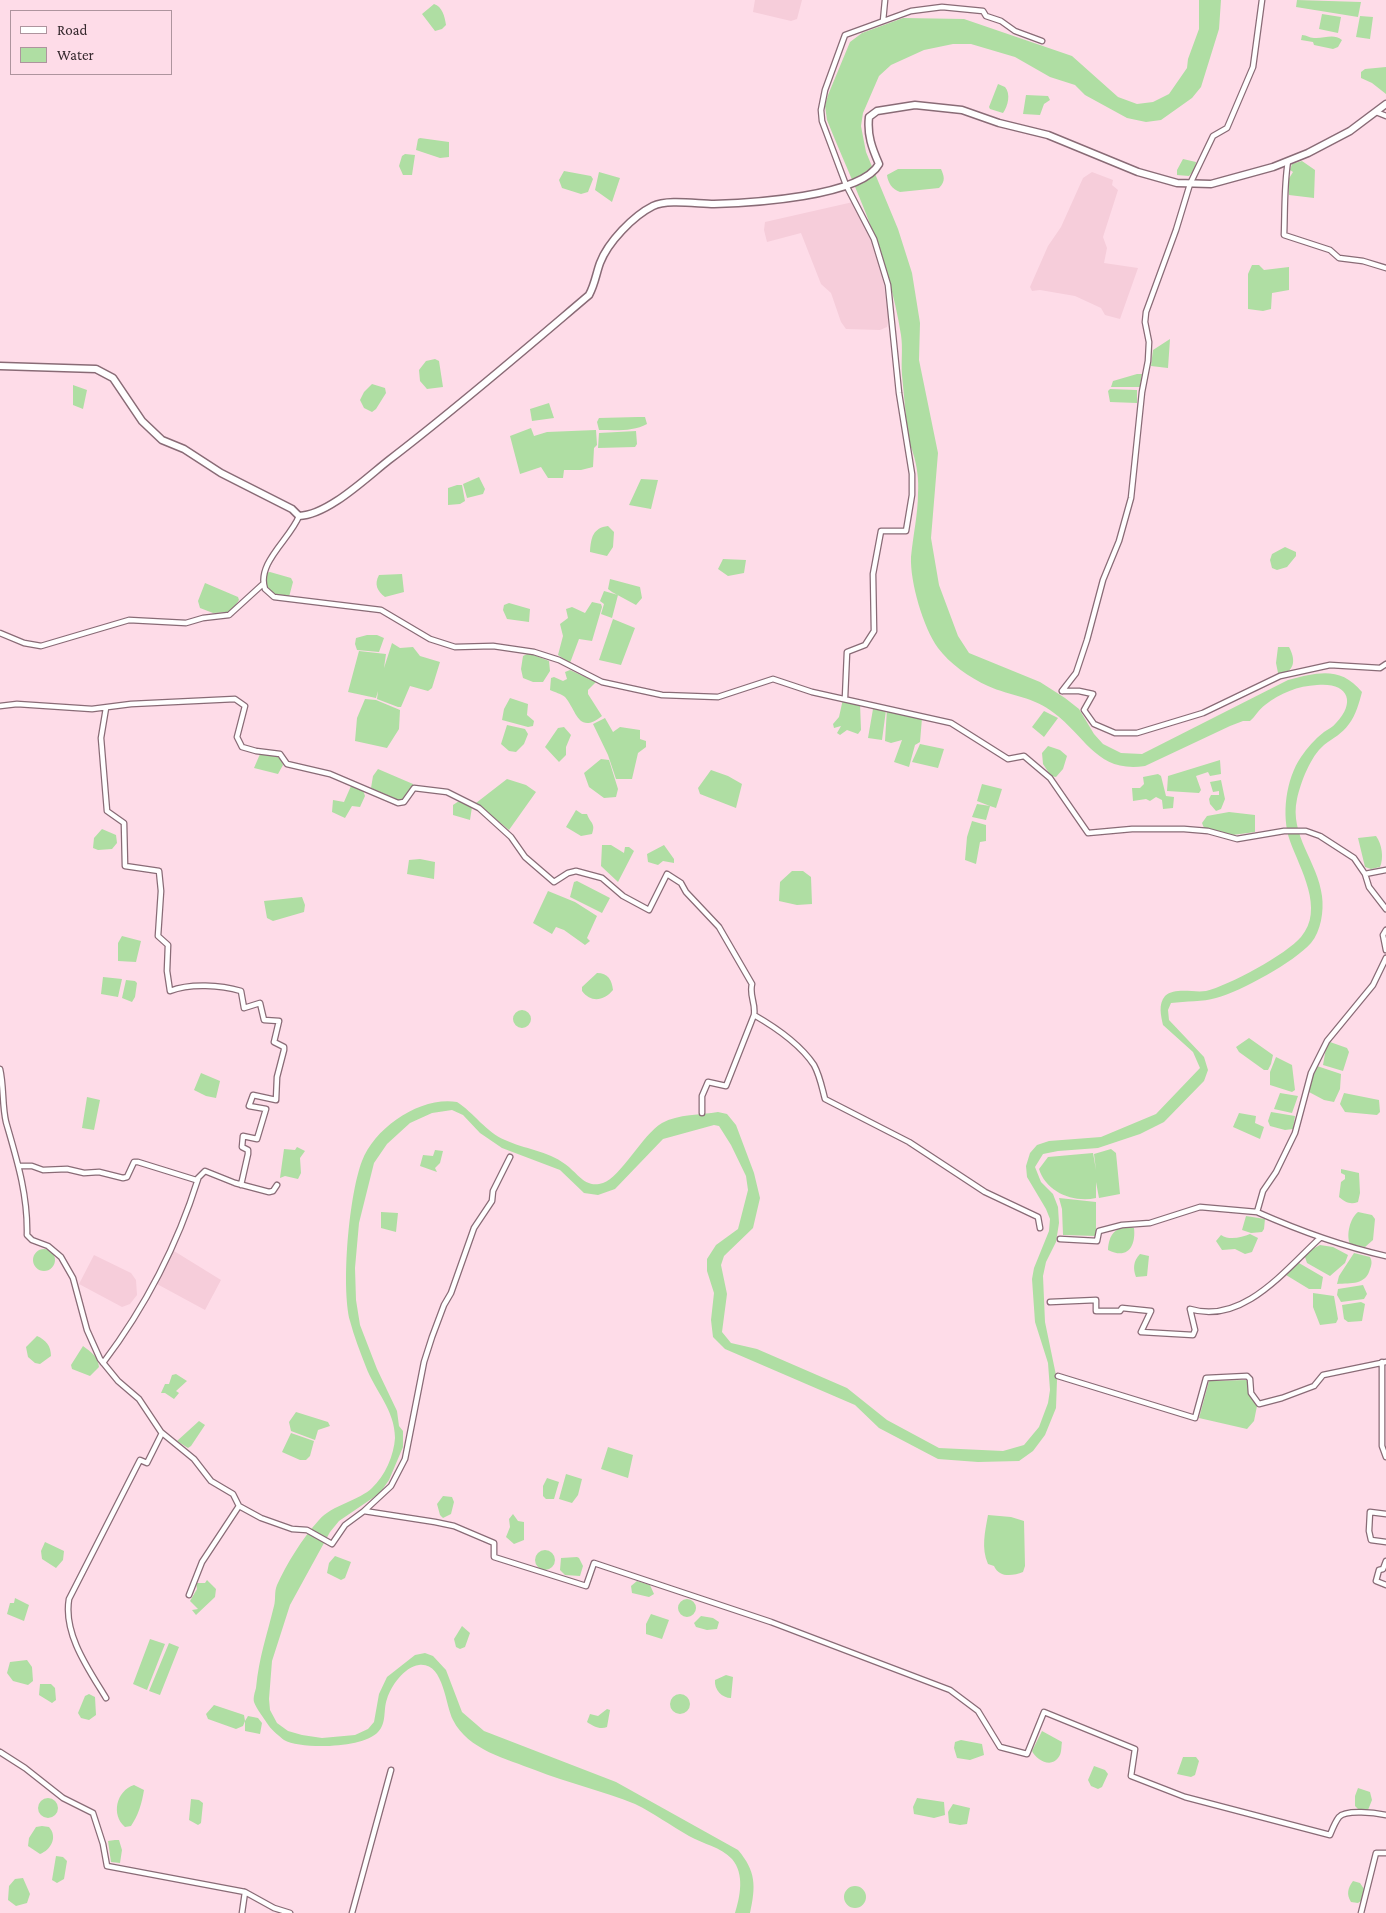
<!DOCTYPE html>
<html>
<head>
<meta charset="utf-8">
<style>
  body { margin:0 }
  #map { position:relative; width:1386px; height:1913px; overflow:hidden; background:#fedce8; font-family:"Crimson Pro",serif }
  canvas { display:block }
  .legend { position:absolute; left:10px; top:10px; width:162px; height:65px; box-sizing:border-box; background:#fedce8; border:1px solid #ae949e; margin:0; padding:6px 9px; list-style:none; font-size:15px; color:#36292e }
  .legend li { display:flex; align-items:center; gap:10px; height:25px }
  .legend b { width:25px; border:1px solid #ae949e }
</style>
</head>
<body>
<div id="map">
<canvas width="1386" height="1913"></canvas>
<ul class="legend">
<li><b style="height:6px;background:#fff"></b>Road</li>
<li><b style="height:14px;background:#afdea3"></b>Water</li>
</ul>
</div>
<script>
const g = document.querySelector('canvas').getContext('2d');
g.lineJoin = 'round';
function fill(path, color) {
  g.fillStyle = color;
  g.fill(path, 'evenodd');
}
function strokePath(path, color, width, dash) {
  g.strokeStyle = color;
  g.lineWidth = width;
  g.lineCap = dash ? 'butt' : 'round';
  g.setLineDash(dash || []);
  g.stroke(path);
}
const built = new Path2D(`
  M755 0H802L797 19 791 21 753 12Z
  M1092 172 1113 180 1112 185 1118 190 1103 237 1107 248 1104 263 1138 268 1120 319 1105 315 1101 308 1075 296 1040 290 1032 291 1030 287 1048 246 1061 227 1083 178Z
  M853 202 879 254 889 319 887 327 880 330 846 329 841 322 831 293 821 284 801 233 767 242 764 230 765 222Z
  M174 1251 221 1280 205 1310 157 1284Z
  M94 1255 131 1273 136 1280 137 1295 130 1304 122 1307 79 1284Z`);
const water = new Path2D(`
  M1199 0H1221L1219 29 1201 87 1192 98 1161 120 1146 122 1127 118 1085 95 1075 85 1050 77 1015 57 971 44H953L924 50 891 65 879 76 863 113 861 126 866 152 898 229 912 273 920 323 919 360 938 453 931 538 939 585 958 636 969 653 1040 682 1065 698 1079 709 1094 734 1103 744 1121 753 1142 754 1288 680C1318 672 1341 666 1362 692 1359 703 1356 715 1349 724 1341 735 1334 737 1324 745 1310 757 1301 782 1297 799 1289 835 1318 862 1322 896 1324 911 1321 931 1311 943 1294 962 1242 991 1216 998 1203 1002 1186 1001 1171 1003L1168 1010 1169 1020 1204 1057 1208 1070 1204 1081 1164 1122 1140 1134 1098 1148 1058 1151 1043 1154 1035 1167 1041 1182 1053 1194 1058 1207 1059 1223 1056 1242 1046 1262 1043 1276 1045 1322 1057 1380 1056 1408 1045 1435 1033 1451 1019 1461 978 1462 938 1459 879 1428 855 1405 725 1349 713 1337 711 1320 714 1293 707 1271V1259L716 1245 738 1229 748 1190 746 1176 731 1145 719 1126 714 1125 663 1139 615 1189 598 1195 584 1193 560 1170 502 1148 480 1133 463 1115 452 1110 432 1113 410 1123 387 1144 374 1163 359 1223 355 1268 356 1300 360 1325 377 1369 397 1411 399 1426 403 1431V1447L389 1480 380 1493 339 1521 330 1532 290 1605 272 1661 269 1699 270 1710 277 1723 288 1731 302 1735 322 1738 355 1735 368 1729 374 1722 379 1694 387 1677 415 1655 425 1653 433 1656 446 1670 462 1712 484 1731 616 1782 738 1850C756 1871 756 1886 750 1913H735C740 1897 745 1874 732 1859 721 1847 703 1844 689 1836 671 1826 654 1813 635 1804 603 1791 568 1783 535 1770 507 1759 468 1750 453 1720 445 1705 444 1662 419 1665 404 1667 391 1686 387 1699 383 1710 387 1723 378 1732 364 1748 302 1750 284 1740 280 1737 272 1730 269 1726 265 1720 256 1708 254 1702 253 1697 255 1692 256 1688 259 1657 267 1635 274 1606 276 1599 274 1592 277 1585 287 1563 302 1539 319 1520 332 1505 360 1500 372 1488 385 1476 394 1455 395 1438 395 1410 375 1391 366 1367 360 1352 354 1336 350 1321 341 1285 349 1195 362 1161 375 1127 421 1096 457 1102 473 1112 487 1133 505 1140 524 1149 548 1151 565 1164 578 1173 585 1189 603 1183 621 1177 642 1135 662 1123 678 1114 701 1115 718 1112L727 1114 736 1125 754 1173 760 1198 753 1228 724 1256 721 1265 727 1294 722 1332 731 1343 757 1349 847 1388 887 1420 939 1448 1003 1451 1024 1445 1039 1427 1048 1403 1050 1390 1048 1363 1035 1322 1032 1279 1034 1268 1049 1231 1050 1219 1046 1209 1027 1177 1026 1166 1030 1153 1037 1145 1049 1141 1101 1137 1156 1114 1200 1068 1193 1052 1163 1025C1161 1016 1158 1004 1165 996 1175 987 1194 993 1206 991 1228 986 1287 954 1301 937 1325 909 1300 869 1290 841 1281 815 1286 779 1301 757 1307 748 1315 739 1324 732 1328 729 1333 727 1336 723 1357 701 1347 682 1317 685 1298 686 1280 693 1265 705 1259 709 1255 717 1250 721H1243L1230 726 1145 766C1097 773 1087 738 1054 713 1035 697 1010 696 988 686 970 678 949 663 938 648 923 627 910 582 911 557 913 535 918 514 918 493 919 481 917 465 913 453 912 448 909 444 908 438 906 417 904 396 902 375 901 361 903 348 901 335 889 256 856 192 827 120L825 106 828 95 850 42 862 33 903 18 964 19 1072 56 1118 97 1137 104 1153 102 1169 94 1187 68 1188 59 1199 29Z
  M1297 0 1361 2 1358 17 1296 7Z
  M434 4C442 6 445 17 446 25L442 29 435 31 422 14Z
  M1322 14 1341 17 1338 33 1319 29Z
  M1360 16 1373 17 1370 39 1356 37Z
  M1302 35C1307 35 1309 38 1314 38 1324 39 1333 33 1342 40L1338 47 1333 49 1314 45 1313 42 1301 40Z
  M1386 67V94L1372 83 1361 78V72L1365 69Z
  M998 84 1005 87C1011 94 1008 106 1003 113L990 109 989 107Z
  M1026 95 1048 96 1050 100 1044 104 1040 115 1023 114Z
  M420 138 449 142V157L440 158 416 150 418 139Z
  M405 154 415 155 412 175H403L399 166 402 156Z
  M1183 159 1196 162 1195 169 1189 176 1177 175V170Z
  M1302 161 1315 170 1314 198 1289 195 1288 180 1293 172 1290 170 1292 164Z
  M898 169H941C944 176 946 181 939 188L900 192C892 189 888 183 887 175Z
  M564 171 591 176 593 179 588 192 581 194 562 188 559 180Z
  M599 172 620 178 612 202 595 190Z
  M1252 265H1259L1264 270 1289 267V290L1272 293 1271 309 1263 311 1248 309V274Z
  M1170 339 1168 368 1151 366 1153 350Z
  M435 359 439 361 443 387 427 389 420 381 419 370 426 361Z
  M1137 374H1142L1140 387H1111L1113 381Z
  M372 384 385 388 386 393 376 409 372 412 364 408 360 400 364 392Z
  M73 385 87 390 83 409 73 405Z
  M1110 389 1137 390V403L1110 402 1108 391Z
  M549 403 554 418 532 421 530 409Z
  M638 417H645L647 424C633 432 614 430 599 430L597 422 599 418Z
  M531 428 534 436 547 432 596 430 597 445 594 448 593 467 581 470H564L563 478H548L541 467 520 474 510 436Z
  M636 431 637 444 635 447 598 448 599 433Z
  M479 477 485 489 483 494 467 498 463 484Z
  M641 479 658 480 651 509 629 505Z
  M457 485H462L465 501 460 504 448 505V488Z
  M608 526 614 532 613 547 607 556 590 552C591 537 593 528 608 526Z
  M1285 547 1296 552V556L1287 567 1277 570 1272 568 1270 560 1272 554Z
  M723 559 746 560 744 573 728 576 718 569Z
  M270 572 291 578 293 582 289 597C271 596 264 591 266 573Z
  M402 574 404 592 385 597C377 591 374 584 379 575Z
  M610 579 640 587 642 598 636 605 612 592 608 589Z
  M205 583 238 597 239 600 231 612 213 613 200 608 198 601Z
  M604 591 618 595 612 618 601 614 604 604 600 601Z
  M592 602 601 604 602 607 592 641 579 639 570 663 558 655 563 636 560 624 568 618 566 609 572 607 585 613Z
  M509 603 530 609 529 622 507 619 503 610 504 605Z
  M613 619 635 628 621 665 599 660Z
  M367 635H377L384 638 379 652 357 650 355 644 356 638Z
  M392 643 400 648 413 647 420 656 440 662 432 688 428 691 410 686 401 707H398L377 699 378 691 376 698 348 692 359 651 386 654 384 668Z
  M1278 647H1289C1295 658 1296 670 1282 674L1278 673 1276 663Z
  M529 653 549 661 550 671 543 682H533L523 678 521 669 523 656Z
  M570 670 596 682 588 690V694L602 716C578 735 577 711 565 697 562 694 554 692 550 690L551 678 554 677 563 681 567 679 565 672Z
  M510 698 528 704 527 715 534 721 533 726 528 727 502 720 504 709Z
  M365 699 376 700 400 710 399 729 387 748 355 741 357 718Z
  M843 699 860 703 861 730 858 734 847 730 840 735 837 733 841 726 834 728 833 724 839 717Z
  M873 709 886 710 882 740 868 738Z
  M887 709 922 718 920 742 915 745 909 767 894 762 902 740 891 743 885 741Z
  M1044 711 1058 718 1044 737 1032 727Z
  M605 718 613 732 620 727 640 730V739L646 741V747L638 753 632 779H616L608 755 593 724Z
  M507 725 525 729 528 734 524 744 516 752 509 751 501 744Z
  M564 727 571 735 566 747V755L559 762 545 747 558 728Z
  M920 744 944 749 938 768 912 762Z
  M1048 746 1060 750 1067 756 1063 769 1056 777 1051 776 1043 764 1042 753Z
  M260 754 280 757 283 765 278 774 254 768Z
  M601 759 609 760 618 789 616 797 604 798 589 787 584 773Z
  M1220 760 1221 774 1210 776 1208 772 1196 776 1201 790 1199 793 1167 791 1168 776Z
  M378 769 413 784V790L401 801 371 788 373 776Z
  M711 770 728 776 742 784 736 808 700 794 698 788Z
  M1158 774 1161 776 1166 796 1174 797 1173 808 1163 809 1162 800 1156 797 1150 801 1146 799 1133 801 1132 788H1140L1144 784 1143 777Z
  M507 779 526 785 536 792 509 830 476 803Z
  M1221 780 1225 799 1221 809 1216 811 1210 804 1209 799 1211 795H1219V791L1213 792 1210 782Z
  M982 784 1002 789 996 808 990 806 986 820 972 817 977 804 990 806 977 801Z
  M351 786 363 790 365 796 360 807 352 806 345 818 332 812 333 800 344 802Z
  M459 801 472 807 470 820 453 815V805Z
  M576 810 582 814H587C590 823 596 823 592 834L581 836 566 827Z
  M1229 812 1255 815V832L1233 835 1204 828 1202 823 1207 816Z
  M972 821 986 825V841L980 842 976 864 965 860 967 837Z
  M102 829 116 835 117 843 112 849 98 850 93 848 94 838Z
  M1376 836C1382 844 1384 858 1380 867L1371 869 1365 867 1358 838Z
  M602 845H611L624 853 625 847H629L634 851 618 882 601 866Z
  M664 845 674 859V863L663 861 658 865 648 862 647 854Z
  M420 859 435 862 434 879 407 874 409 860Z
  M792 871H803L811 877 812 904 797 905 779 901 780 882Z
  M577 881 610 898 602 913 570 897 574 882Z
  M548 891 575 902 597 916 587 938 590 941 585 945 564 930 556 927 552 934 533 923Z
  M302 897 305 905 304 912 273 921 267 918 264 901Z
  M122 936 141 941 136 962 118 961V943Z
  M597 973C608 973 612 980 613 990 604 1001 591 1003 582 991V987Z
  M103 977 122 979 118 997 101 994Z
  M126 980 135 981 137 983 135 997 132 1002 122 998Z
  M513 1019a9 9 0 1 1 18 0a9 9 0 1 1-18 0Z
  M1249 1038 1273 1055 1271 1064 1268 1070H1264L1239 1052 1236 1047Z
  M1330 1042 1347 1048 1349 1052 1343 1071 1323 1065 1326 1048Z
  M1276 1057 1292 1065 1295 1090 1292 1092 1270 1085V1072Z
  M1317 1066 1341 1074 1340 1089 1334 1102 1324 1100 1309 1092 1310 1084Z
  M201 1073 220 1081 216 1098 206 1096 194 1090Z
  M1280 1093 1298 1096 1292 1113 1274 1109Z
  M1344 1093 1379 1100 1380 1112 1377 1115 1345 1112 1340 1104Z
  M87 1097 100 1100 94 1130 82 1128Z
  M1271 1112 1295 1116 1293 1129 1285 1130 1270 1126 1268 1121Z
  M1239 1113 1256 1116 1255 1123 1264 1127 1260 1139 1233 1127Z
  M297 1147 305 1151 300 1158 301 1173 298 1179 285 1176 280 1178 284 1149 295 1150Z
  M1111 1149 1116 1153 1120 1194 1099 1198 1096 1182V1198C1073 1203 1046 1192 1039 1169L1048 1157 1093 1153 1096 1170 1094 1154Z
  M435 1150 443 1151 440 1163 435 1168 437 1172 420 1166 423 1155 433 1156Z
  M1341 1169 1359 1173 1360 1193 1358 1202C1350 1205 1345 1202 1339 1197L1341 1182 1345 1179V1175L1341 1173Z
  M1059 1198 1096 1202V1236L1063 1235 1062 1209Z
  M381 1212 398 1213 396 1232 381 1228Z
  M1358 1212 1372 1215 1375 1219 1373 1240 1365 1247 1350 1244C1346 1235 1350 1218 1358 1212Z
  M1246 1216 1265 1219 1264 1229 1262 1232 1251 1233 1242 1230Z
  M1131 1227 1134 1228C1136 1246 1128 1260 1108 1250 1109 1234 1115 1227 1131 1227Z
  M1250 1234 1258 1238 1252 1252 1245 1254 1235 1249 1222 1250 1216 1241 1221 1235C1230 1241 1242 1237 1250 1234Z
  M1320 1245 1333 1247 1348 1255 1345 1263 1330 1276 1307 1263 1305 1257 1307 1252Z
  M33 1260a11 11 0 1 1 22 0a11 11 0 1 1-22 0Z
  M1354 1253 1370 1257C1372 1261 1372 1264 1370 1269 1366 1285 1351 1283 1337 1284L1339 1276Z
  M1140 1254 1149 1256 1147 1276 1136 1277C1133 1269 1133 1261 1140 1254Z
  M1299 1263 1323 1277 1321 1289H1309L1286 1275Z
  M1363 1285 1367 1294 1364 1299 1341 1302 1337 1295 1338 1289Z
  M1313 1293 1334 1296 1338 1319 1336 1323 1320 1325 1313 1307Z
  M1361 1302 1365 1304 1362 1321 1348 1322 1344 1319 1342 1305Z
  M37 1336C46 1340 51 1346 51 1356L40 1364 35 1363 28 1357 26 1347Z
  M83 1346C91 1352 98 1356 99 1367L90 1376 72 1369 71 1365Z
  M176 1374 187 1381 176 1391 179 1393 174 1399 165 1393H161L165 1384H169L172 1375Z
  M1246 1380 1248 1382 1249 1394 1257 1406 1254 1421 1247 1429 1199 1418 1209 1381Z
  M296 1412 328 1422 330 1426 318 1430 315 1440 291 1431 289 1422Z
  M199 1421 205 1425 191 1446 188 1448 177 1441Z
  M291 1433 314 1441 310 1456 306 1460H300L282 1452Z
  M608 1447 633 1455 628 1478 601 1469Z
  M566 1474 582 1479 578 1495 572 1503 559 1499Z
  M547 1478 559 1482 554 1499H546L543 1496V1486Z
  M443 1496 452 1497 454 1502 451 1514 443 1518 440 1515 437 1504Z
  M513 1514 518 1521 524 1522V1540L514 1544 506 1537 510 1527 509 1519Z
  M988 1515 1011 1517 1024 1521 1025 1566 1023 1572C1013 1576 999 1578 994 1566L988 1564C981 1548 985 1532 988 1515Z
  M45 1542 64 1551 63 1560 56 1568 42 1559 41 1551Z
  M535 1560a10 10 0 1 1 20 0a10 10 0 1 1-20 0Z
  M335 1556 351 1562 345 1578 341 1580 327 1573 329 1563Z
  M577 1557 579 1558 583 1566 580 1576 565 1575 560 1570 561 1558Z
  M207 1580 216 1589 215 1597 196 1615 192 1610 198 1609 190 1601 197 1589 196 1583H205Z
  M637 1581 650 1585 654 1594 649 1597 632 1593 631 1586Z
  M15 1598 29 1605 24 1621 7 1614 10 1603H14Z
  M678 1608a9 9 0 1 1 18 0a9 9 0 1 1-18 0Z
  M651 1614 669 1620 662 1639 646 1634V1624Z
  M701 1616 713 1618 719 1622 717 1629 707 1630 696 1627 694 1623Z
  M462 1626 470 1633 465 1647 460 1649 456 1647 454 1639Z
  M150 1639 165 1644 147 1690 133 1684Z
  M169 1643 179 1647 160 1695 149 1691Z
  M27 1660 32 1667 33 1681 28 1685 13 1681 7 1673 10 1662Z
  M726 1675 733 1677 731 1698C722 1698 714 1690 715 1680Z
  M40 1684H51L55 1688 56 1700 52 1703 39 1695Z
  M89 1694 95 1697 96 1715 89 1720 81 1718 78 1713 85 1696Z
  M670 1704a10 10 0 1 1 20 0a10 10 0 1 1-20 0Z
  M214 1705 244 1715 245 1721 248 1716 258 1718 262 1723 260 1734 245 1731V1721L243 1726 236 1729 208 1719 206 1714Z
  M607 1709 610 1710 607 1727C600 1730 593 1726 587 1722L590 1714 598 1716Z
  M1042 1731 1062 1742C1061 1747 1062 1754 1058 1758 1051 1768 1036 1760 1032 1751Z
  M961 1740 982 1744 984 1755 970 1760 957 1758 954 1748 955 1742Z
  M1183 1757H1196L1199 1761 1195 1775 1191 1777 1177 1774Z
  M1094 1766 1105 1770 1108 1774 1102 1787 1098 1789 1091 1786 1088 1780Z
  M134 1785 144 1790C142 1803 138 1816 131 1826L125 1827C111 1815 116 1791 134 1785Z
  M1358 1788 1370 1792 1372 1800 1368 1810H1359L1355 1806V1796Z
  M38 1808a10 10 0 1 1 20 0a10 10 0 1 1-20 0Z
  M917 1798 944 1802 945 1815 934 1818 914 1814 913 1807Z
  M191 1799 199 1800 203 1803 201 1823 198 1825 189 1820Z
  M953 1804 970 1808 967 1824 960 1825 949 1823 948 1812Z
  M42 1826 49 1827C58 1837 51 1850 40 1854L28 1846 29 1838 36 1827Z
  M115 1840H119L122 1850 120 1863 111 1862 108 1841Z
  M56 1856 63 1857 67 1861 64 1879 57 1883 52 1880Z
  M23 1878 30 1894 27 1903 16 1906 8 1900 9 1886 15 1879Z
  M1353 1881 1360 1883 1364 1889 1361 1901 1358 1903 1351 1902C1346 1894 1348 1888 1353 1881Z
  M844 1897a11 11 0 1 1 22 0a11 11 0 1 1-22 0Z`);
const street = new Path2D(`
  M883 21 885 0
  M1376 112 1386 116
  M1288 161C1284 186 1285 211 1284 235L1330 250 1339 258 1363 261 1386 268
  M299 516C291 538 256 563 265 589L274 597 381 610 430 639 455 647 493 646 534 652 559 660 602 682 662 695 718 697 773 679 812 692 951 723 1008 759 1024 756 1050 778 1088 833 1132 829H1184L1208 831 1237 839 1284 831H1306L1320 836 1354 858 1365 874 1369 887 1386 909
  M0 633 24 643 41 646 129 620 186 623 203 618 229 615 263 584
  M1062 691 1076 673 1087 640 1103 580 1119 541 1131 498 1142 392 1148 361 1149 342 1145 322 1146 312 1176 230 1190 184 1213 136 1227 128 1253 67 1262 0
  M1062 691H1079L1093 694 1084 710 1094 724 1115 733H1137L1203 713 1280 676 1330 665 1380 668 1386 664
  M845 698 847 652 865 645 874 631 873 574 881 531H906L912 495V474L899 393 888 285 874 239 846 185 822 121 821 110 825 90 845 35 911 11 942 7 983 11 986 16 1001 21 1015 31 1042 41
  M0 706 17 704 92 709 131 704 235 699 245 706 237 737 242 747 256 751 280 754 287 764 330 774 398 803 404 802 414 788 447 792 479 808 511 837 525 857 554 882 568 873 576 871 602 878 623 896 649 910 667 874 681 883 686 892 719 927 752 984C749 996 756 1003 754 1015 775 1027 800 1044 814 1065 820 1076 822 1088 825 1099L909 1142 985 1192 1038 1217 1040 1228
  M106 708 101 738 107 811 124 823 125 866 159 871 161 891 158 936 168 945 167 971 170 991C190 983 221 985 241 991L244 1008 260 1003 264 1020 279 1021 274 1042 284 1047V1050L277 1077 276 1100 253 1095 249 1106 266 1109 257 1139 243 1136 242 1147 248 1150V1154L241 1185
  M1365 874 1386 870
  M1386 930 1383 935 1386 950
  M1386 958 1373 985 1327 1041 1311 1073 1295 1133 1276 1172 1263 1191 1257 1212C1300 1231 1341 1246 1386 1256
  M0 1069C4 1086 2 1105 6 1122 17 1160 28 1195 27 1235L32 1240 48 1246 61 1257 73 1278 87 1330 100 1359 118 1381 139 1399 161 1432 194 1459 211 1481 233 1494 239 1506 261 1518 292 1529 307 1530 332 1544 345 1525 364 1511 435 1522 454 1526 494 1543V1557L586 1586 594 1563 771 1622 950 1690 978 1711 1000 1747 1027 1754 1044 1712 1135 1749 1131 1776 1185 1797 1330 1835C1332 1830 1335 1822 1339 1817 1346 1809 1376 1813 1386 1815
  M702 1113V1096L708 1082 726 1086 754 1015
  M20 1166H32L43 1170 67 1169 84 1173 99 1172 123 1178 127 1177 134 1162H138L196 1180 205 1171 235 1183 269 1192 273 1191 277 1185
  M1060 1239 1097 1241 1099 1231 1122 1225 1150 1223 1200 1207 1257 1212
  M1050 1302 1096 1300V1311H1120L1122 1308 1151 1311 1141 1332 1193 1335 1195 1330 1190 1309C1243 1325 1285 1270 1320 1238
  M1382 1362V1446L1386 1457
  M103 1363C146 1306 177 1246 198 1179
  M1058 1376 1195 1418 1206 1378 1247 1376 1250 1379 1251 1393 1259 1404 1282 1398 1314 1386 1323 1375 1386 1362
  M364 1511 391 1486 405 1459 424 1362 432 1337 444 1305 451 1293 474 1228 492 1201 493 1191 510 1157
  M1386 1514 1370 1512 1369 1531 1371 1540 1386 1542
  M1386 1561 1383 1569 1379 1570 1376 1581 1386 1585
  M189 1595 202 1562 239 1506
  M106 1698C89 1670 63 1634 69 1599L140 1460 147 1463 162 1433
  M0 1752 25 1768 63 1798 93 1813 103 1844 107 1866 245 1892 242 1913
  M245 1892 274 1908 290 1913
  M352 1913 391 1770
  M1361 1913 1376 1853H1386`);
const secondary = new Path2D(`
  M0 366 96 369 113 378 142 421 162 440 184 449 221 473 292 509 299 516C328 515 366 478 389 460 457 408 523 351 589 295 595 284 596 274 600 263 608 242 633 216 653 206 667 199 698 204 714 204 749 203 861 197 879 164 872 148 867 135 869 117L877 111 915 105 962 110 999 123 1048 135 1138 172 1177 183 1211 184 1273 167 1308 153 1350 131 1386 104`);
fill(built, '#f6cdda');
fill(water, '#afdea3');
strokePath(street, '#896b76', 7);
strokePath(secondary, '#896b76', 9);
strokePath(street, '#fff', 4.5);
strokePath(secondary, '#fff', 6);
</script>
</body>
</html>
